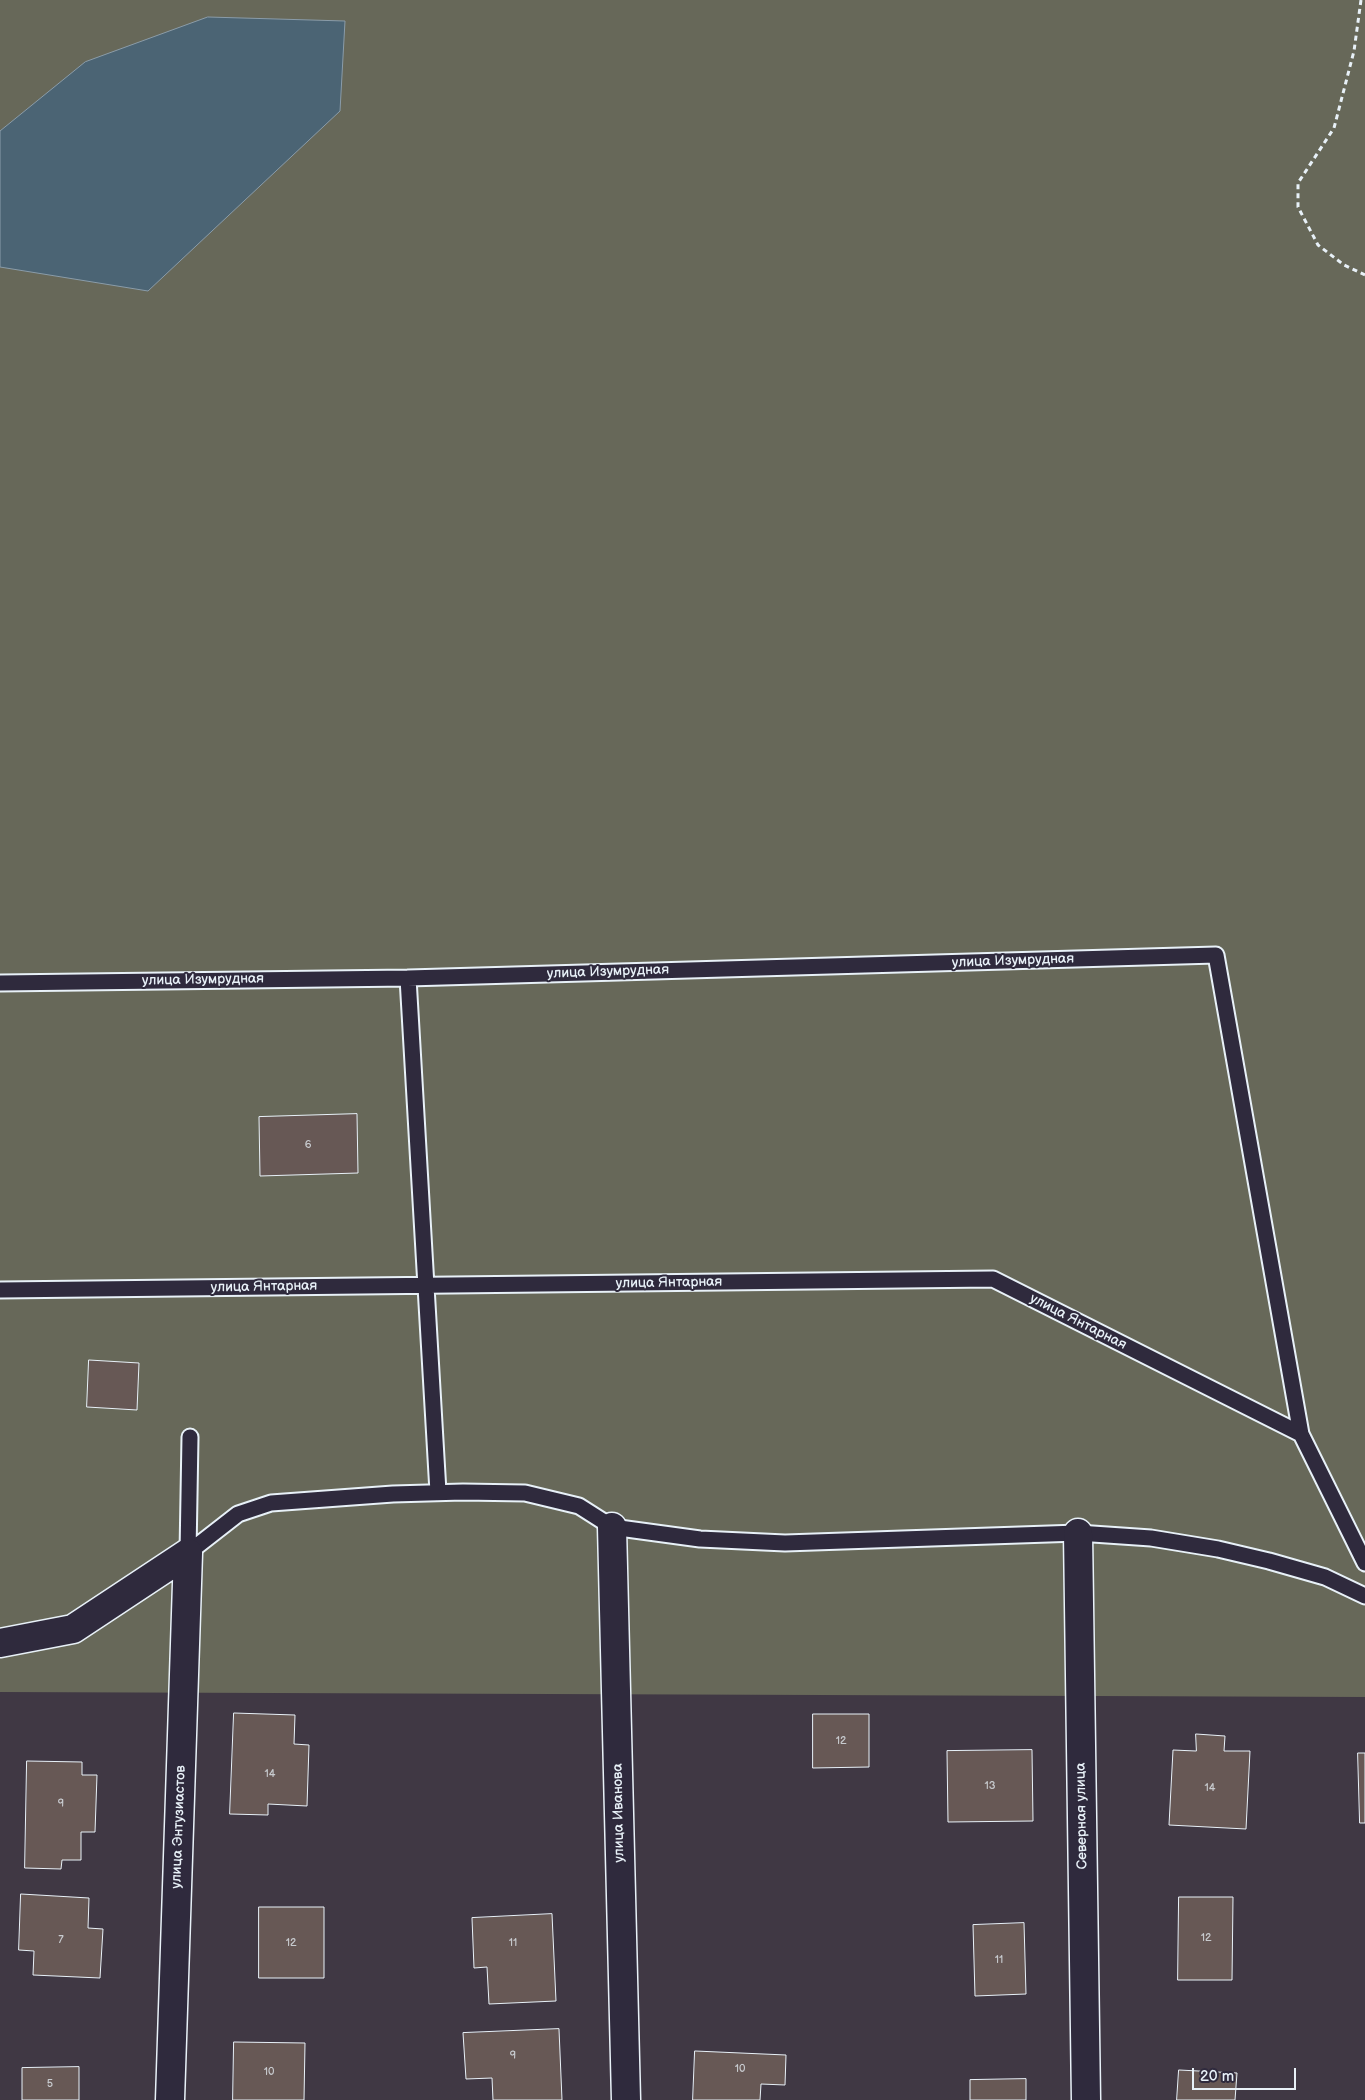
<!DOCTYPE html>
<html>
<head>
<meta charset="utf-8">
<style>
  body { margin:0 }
  #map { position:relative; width:1365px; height:2100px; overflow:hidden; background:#403844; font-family:"Balsamiq Sans",sans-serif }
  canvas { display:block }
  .scale { position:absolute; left:1192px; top:2068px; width:104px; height:22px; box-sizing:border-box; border:2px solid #e8f1f8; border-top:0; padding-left:6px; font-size:15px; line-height:18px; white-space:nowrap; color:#e8f1f8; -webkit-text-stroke:4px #2f2a3d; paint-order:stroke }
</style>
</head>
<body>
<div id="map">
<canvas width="1365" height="2100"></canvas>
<div class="scale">20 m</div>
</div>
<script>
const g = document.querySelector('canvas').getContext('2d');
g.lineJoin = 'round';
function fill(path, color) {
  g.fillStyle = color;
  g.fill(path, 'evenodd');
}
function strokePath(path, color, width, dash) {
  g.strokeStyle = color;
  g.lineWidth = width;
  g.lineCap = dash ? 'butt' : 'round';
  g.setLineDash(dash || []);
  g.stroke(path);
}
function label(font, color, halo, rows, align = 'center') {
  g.font = font + ' "Balsamiq Sans",sans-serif';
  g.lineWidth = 4;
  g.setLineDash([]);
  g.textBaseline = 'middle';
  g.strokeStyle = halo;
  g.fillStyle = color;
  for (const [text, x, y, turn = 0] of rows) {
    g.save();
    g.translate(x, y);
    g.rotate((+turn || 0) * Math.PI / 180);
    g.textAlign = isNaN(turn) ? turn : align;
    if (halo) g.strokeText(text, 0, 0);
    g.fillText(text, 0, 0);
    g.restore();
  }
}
const green = new Path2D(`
  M0 0H1365V1697L0 1692Z`);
const water = new Path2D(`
  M208 17 345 21 340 111 148 291 0 267V131L85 62Z`);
const building = new Path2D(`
  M357 1114 358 1173 260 1176 259 1117Z
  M89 1360 139 1363 137 1410 87 1407Z
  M234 1713 295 1715 294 1744 309 1745 307 1806 268 1804V1815L230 1814Z
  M813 1714H869V1767L813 1768Z
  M1196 1734 1225 1736 1224 1751H1250L1246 1829 1169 1825 1173 1750 1196 1751Z
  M1032 1750 1033 1821 948 1822 947 1751Z
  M1358 1753H1365V1823H1360Z
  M27 1761 82 1762V1775H97L95 1832H81V1860H62L61 1869 25 1868Z
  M21 1894 89 1898 88 1928 103 1929 100 1978 33 1975 34 1951 19 1950Z
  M1179 1897H1233L1232 1980H1178Z
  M259 1907H324V1978H259Z
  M552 1914 556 2001 489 2004 487 1967 474 1968 472 1918Z
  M1024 1923 1026 1994 975 1996 973 1925Z
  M559 2029 562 2100H493L492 2078 466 2079 463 2033Z
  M234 2042 305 2043 304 2100H233Z
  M695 2051 786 2055 785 2085 761 2084 760 2100H693Z
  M79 2067V2100H22V2068Z
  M1179 2070 1237 2073 1235 2100H1177Z
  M1026 2079V2100H970V2080Z`);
const path = new Path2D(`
  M1361 0 1354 51 1334 128 1298 183V207L1318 245 1344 265 1365 275`);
const lane = new Path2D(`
  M408 978 438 1492
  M0 983 408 978 1216 955 1301 1434 1365 1563
  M0 1290 993 1279 1301 1434
  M188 1553 238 1514 271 1503 393 1494 463 1492 525 1493 579 1506 612 1527 700 1539 785 1543 1078 1533 1151 1538 1218 1549 1269 1561 1325 1577 1365 1596
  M188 1553 190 1437`);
const street = new Path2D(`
  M612 1527 626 2100
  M1078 1533 1086 2100
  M0 1643 73 1629 188 1553
  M170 2100 188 1553`);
const numberNames = [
  ["6",308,1145],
  ["12",841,1741],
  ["14",270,1774],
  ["13",990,1786],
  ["14",1210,1788],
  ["9",61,1804],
  ["12",1206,1938],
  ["7",61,1940],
  ["12",291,1943],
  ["11",513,1943],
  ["11",999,1960],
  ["9",513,2056],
  ["10",740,2069],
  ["10",269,2072],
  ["5",50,2084]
];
const streetNames = [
  ["улица Изумрудная",1013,961,-2],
  ["улица Изумрудная",608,972,-2],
  ["улица Изумрудная",203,980,-1],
  ["улица Янтарная",669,1283,-1],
  ["улица Янтарная",264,1287,-1],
  ["улица Янтарная",1078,1322,27],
  ["улица Иванова",619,1813,-91],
  ["Северная улица",1082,1816,-91],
  ["улица Энтузиастов",179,1827,-88]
];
fill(green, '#676859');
fill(water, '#4b6474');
strokePath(water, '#8a9ca9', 1);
fill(building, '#675855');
strokePath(building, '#e8f1f8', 1);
strokePath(lane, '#e8f1f8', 19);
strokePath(street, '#e8f1f8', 31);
strokePath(path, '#e8f1f8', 3, [5, 4]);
strokePath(lane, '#2f2a3d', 15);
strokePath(street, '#2f2a3d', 28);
label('11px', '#c8cbcf', null, numberNames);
label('14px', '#e8f1f8', '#2f2a3d', streetNames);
</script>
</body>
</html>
